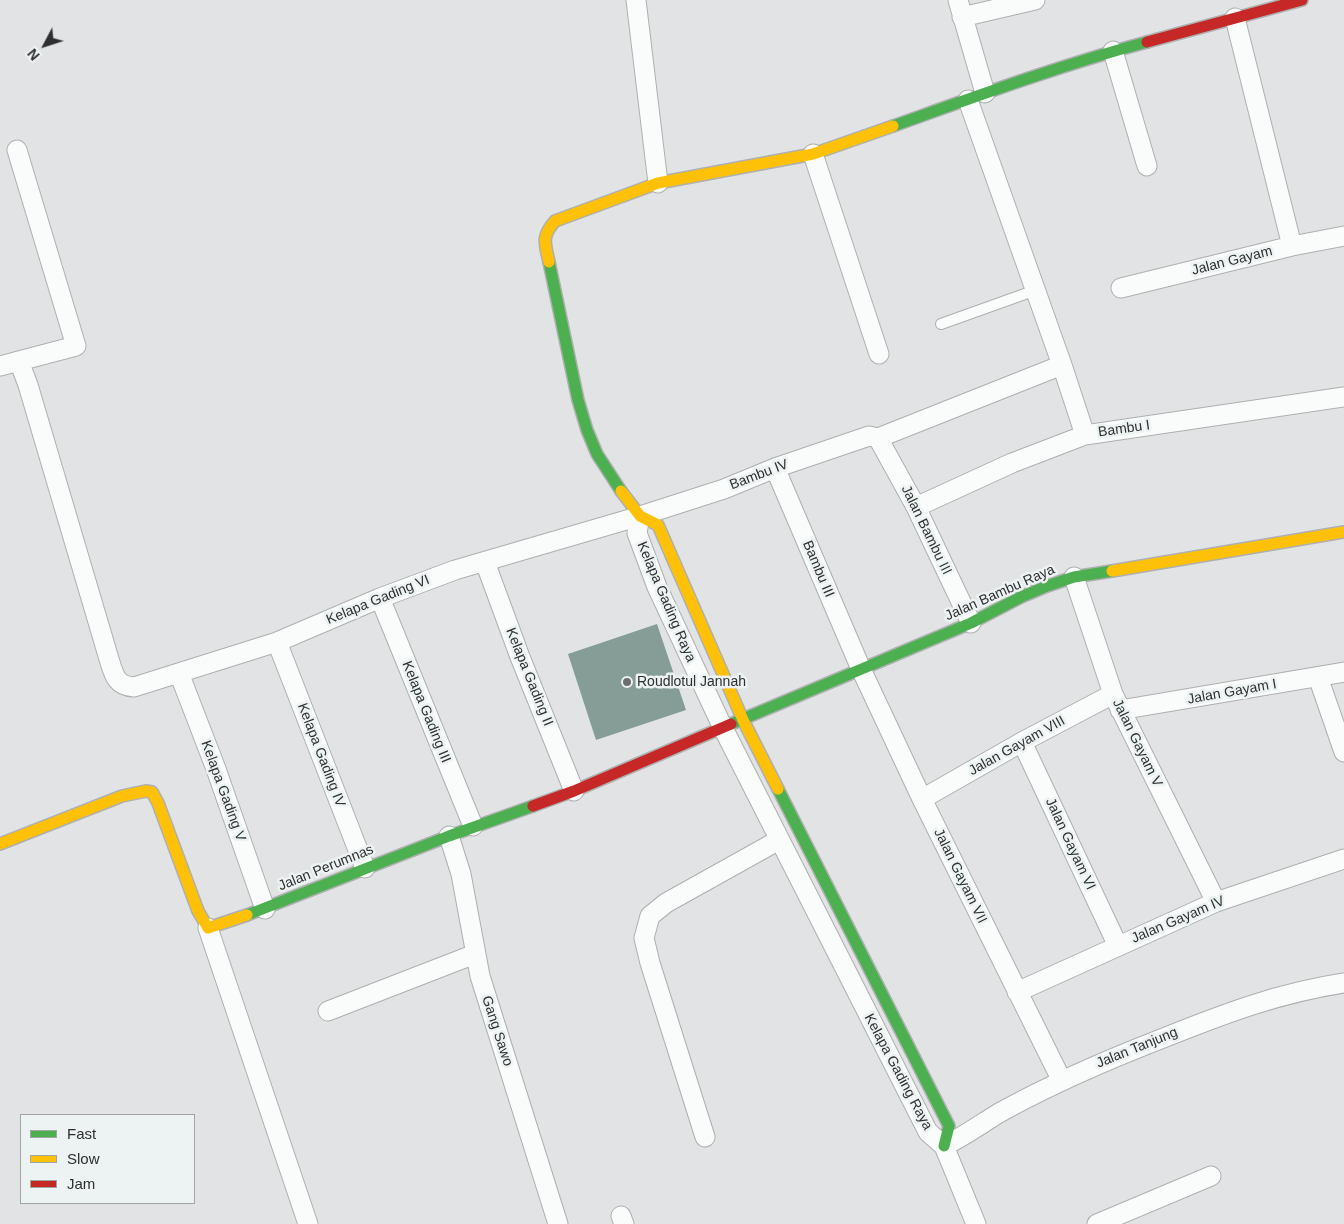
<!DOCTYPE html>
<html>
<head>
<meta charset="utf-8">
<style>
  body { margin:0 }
  #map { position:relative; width:1344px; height:1224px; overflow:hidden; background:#e1e3e4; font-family:Helvetica,sans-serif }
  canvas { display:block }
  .legend { position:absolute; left:20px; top:1114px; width:175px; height:90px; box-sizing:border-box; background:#edf2f2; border:1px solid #a1a4a4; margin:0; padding:6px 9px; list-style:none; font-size:15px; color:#2e2f30 }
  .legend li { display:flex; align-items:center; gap:10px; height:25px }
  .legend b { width:25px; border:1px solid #a1a4a4 }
  .north { position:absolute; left:20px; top:20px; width:50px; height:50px; -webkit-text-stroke:4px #edf2f2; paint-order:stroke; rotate:230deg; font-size:14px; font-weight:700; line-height:20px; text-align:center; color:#2e2f30 }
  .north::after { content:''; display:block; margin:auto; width:18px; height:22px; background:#2e2f30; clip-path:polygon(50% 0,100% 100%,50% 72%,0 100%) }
</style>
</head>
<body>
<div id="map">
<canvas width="1344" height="1224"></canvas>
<ul class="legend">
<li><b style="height:6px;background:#4caf50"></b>Fast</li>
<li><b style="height:6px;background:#ffc107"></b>Slow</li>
<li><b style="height:6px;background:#c62828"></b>Jam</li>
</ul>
<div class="north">N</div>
</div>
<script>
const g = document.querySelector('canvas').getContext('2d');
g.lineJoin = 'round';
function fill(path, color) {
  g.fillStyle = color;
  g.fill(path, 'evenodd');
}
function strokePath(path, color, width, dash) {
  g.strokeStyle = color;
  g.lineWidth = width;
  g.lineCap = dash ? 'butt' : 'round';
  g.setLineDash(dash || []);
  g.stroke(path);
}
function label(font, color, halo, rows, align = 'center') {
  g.font = font + ' Helvetica,sans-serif';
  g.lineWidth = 5;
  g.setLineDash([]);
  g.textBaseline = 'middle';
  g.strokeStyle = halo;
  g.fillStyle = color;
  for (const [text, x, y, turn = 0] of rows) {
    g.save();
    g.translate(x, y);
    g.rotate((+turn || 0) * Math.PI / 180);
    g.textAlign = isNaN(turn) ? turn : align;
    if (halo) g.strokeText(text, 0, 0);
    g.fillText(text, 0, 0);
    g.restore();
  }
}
const building = new Path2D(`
  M657 624 686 710 596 740 568 654Z`);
const lane = new Path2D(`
  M941 324 1036 290`);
const street = new Path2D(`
  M636 0 658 183
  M958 0 985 93
  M962 17 1035 0
  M1235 18 1292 246
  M1113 51 1147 166
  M968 100 1062 365 1085 435
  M17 150 76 346 19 361 28 385 109 659C114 675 116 686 134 687L277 642 380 598 455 570 640 516 724 489 775 468 869 436 878 438
  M813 154 879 354
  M1121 288 1292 246 1344 236
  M0 366 19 361
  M878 438 916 507 971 623
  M878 438 1062 365
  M775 468 861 669 922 799 1062 1081
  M916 507 1012 463 1085 435 1344 397
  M640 516 637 533 657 587 723 728 928 1132 944 1146 976 1224
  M485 562 520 657 574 791
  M1074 577 1113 694 1216 902
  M380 598 473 826
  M277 642 365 868
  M179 673 216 769 265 909
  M1318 677 1344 752
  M1120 710 1344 672
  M1022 742 1118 946
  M922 799 1022 742 1113 694
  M449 836 461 874 480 976 558 1224
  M208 928 308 1224
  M1017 992 1216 902 1344 859
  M328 1011 475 954
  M705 1137 650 963 644 938 650 916 666 903 779 840
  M944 1146C963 1137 981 1124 999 1113 1053 1083 1109 1059 1166 1037 1226 1013 1279 993 1344 983
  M621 1216 624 1224
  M1097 1224 1211 1176`);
const fast = new Path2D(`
  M893 126C977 96 1061 65 1147 42
  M549 262 578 400 587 430 597 454 621 491
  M731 724 971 623 1021 597 1047 586 1074 577 1112 571
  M778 789 949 1126 944 1146
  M247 915 449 836 533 806`);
const slow = new Path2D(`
  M549 262C545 243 541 237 555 221L658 183 813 154 893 126
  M621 491 640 516 658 525 743 720 778 789
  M1112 571 1344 532
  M0 844 122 796 146 791 152 792 158 803 198 911 208 928 247 915`);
const jam = new Path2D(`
  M1147 42 1302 0
  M533 806 574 791 731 724`);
const markers = [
  [627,682,5,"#6d6e6f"]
];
const streetNames = [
  ["Jalan Gayam",1232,261,-14],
  ["Bambu I",1124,429,-8],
  ["Bambu IV",759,475,-21],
  ["Jalan Bambu III",926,530,64],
  ["Bambu III",818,569,67],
  ["Jalan Bambu Raya",1000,593,-24],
  ["Kelapa Gading VI",378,600,-22],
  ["Kelapa Gading Raya",666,602,67],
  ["Kelapa Gading II",529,677,68],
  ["Jalan Gayam I",1232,692,-10],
  ["Kelapa Gading III",426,712,68],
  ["Jalan Gayam V",1137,743,64],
  ["Jalan Gayam VIII",1017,746,-29],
  ["Kelapa Gading IV",321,755,69],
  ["Kelapa Gading V",223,791,70],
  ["Jalan Gayam VI",1070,844,65],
  ["Jalan Perumnas",326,868,-22],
  ["Jalan Gayam VII",960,876,64],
  ["Jalan Gayam IV",1178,920,-23],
  ["Gang Sawo",497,1031,72],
  ["Jalan Tanjung",1137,1048,-22],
  ["Kelapa Gading Raya",898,1072,62]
];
const poiNames = [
  ["Roudlotul Jannah",637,682]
];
fill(building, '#869c97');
strokePath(lane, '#aeb0b0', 12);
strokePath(street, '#aeb0b0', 21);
strokePath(fast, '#aeb0b0', 14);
strokePath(slow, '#aeb0b0', 14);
strokePath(jam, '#aeb0b0', 14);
strokePath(lane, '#fafbfb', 10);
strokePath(street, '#fafbfb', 19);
strokePath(fast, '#4caf50', 11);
strokePath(slow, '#ffc107', 11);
strokePath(jam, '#c62828', 11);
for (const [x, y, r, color] of markers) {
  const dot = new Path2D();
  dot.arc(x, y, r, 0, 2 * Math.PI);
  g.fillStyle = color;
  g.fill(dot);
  strokePath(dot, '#edf2f2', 2);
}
label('14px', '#2e2f30', '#edf2f2', streetNames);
label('14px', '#2e2f30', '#edf2f2', poiNames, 'left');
</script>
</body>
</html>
